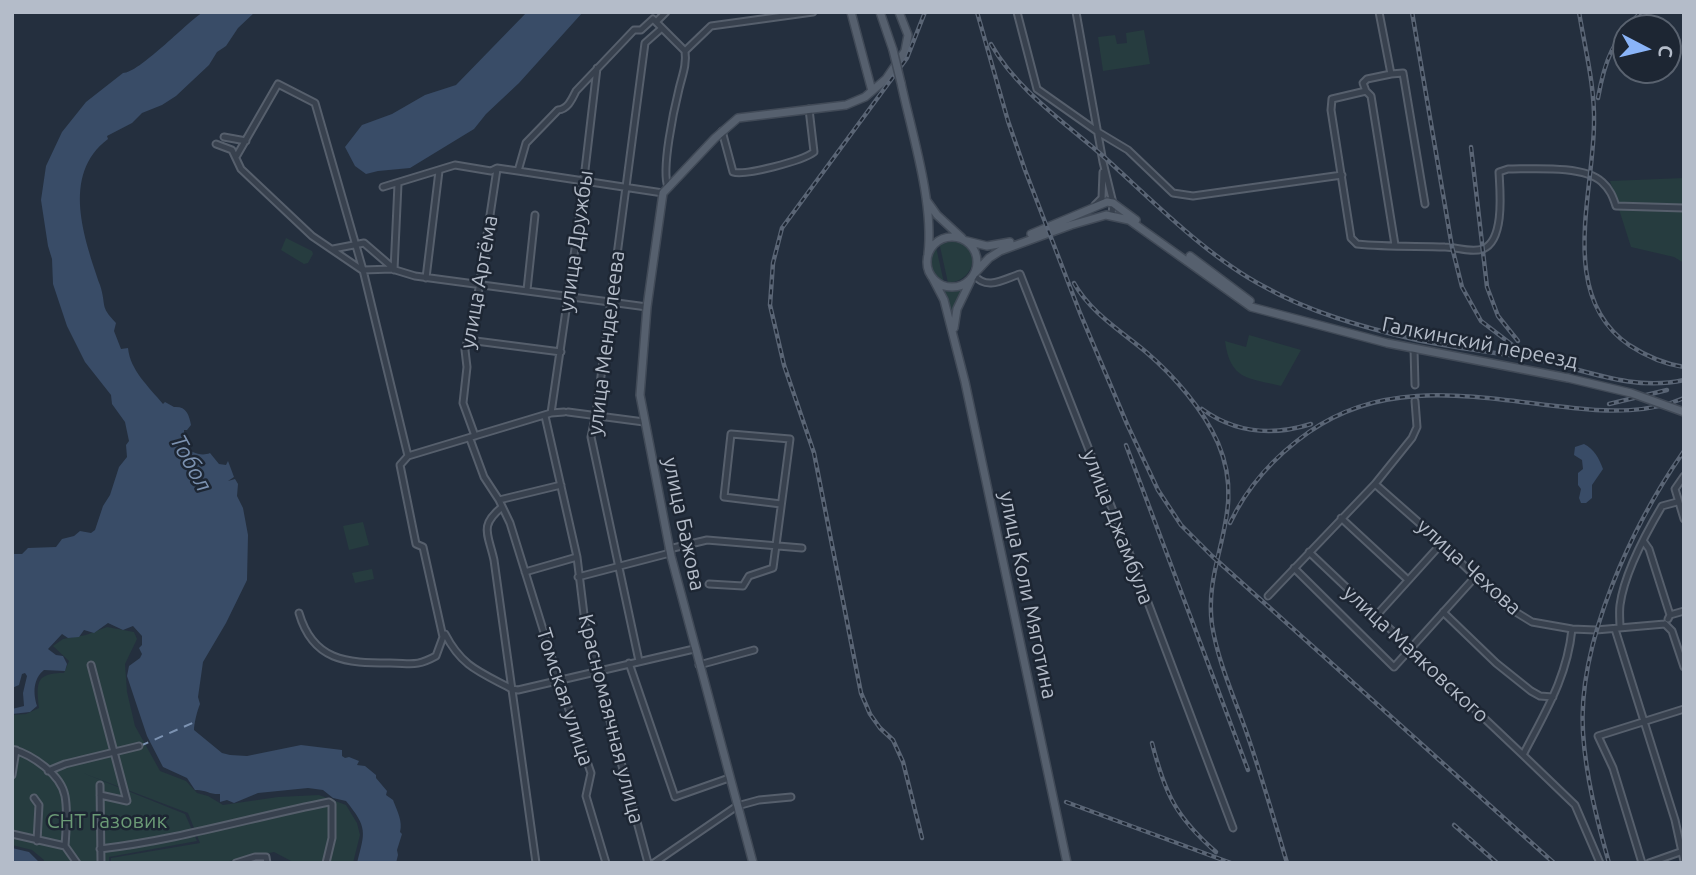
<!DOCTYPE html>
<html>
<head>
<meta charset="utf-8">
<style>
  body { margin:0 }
  #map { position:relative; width:1696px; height:875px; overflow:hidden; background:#242f3e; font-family:Ubuntu,sans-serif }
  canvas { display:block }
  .frame { position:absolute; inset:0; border:14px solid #b4bcc9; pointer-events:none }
  .north { position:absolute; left:1612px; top:14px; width:70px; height:70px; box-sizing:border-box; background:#1d2633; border:2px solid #59626f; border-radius:50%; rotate:97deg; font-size:19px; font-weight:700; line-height:28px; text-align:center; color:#b4bcc9 }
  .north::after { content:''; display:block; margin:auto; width:24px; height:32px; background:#8ab4f8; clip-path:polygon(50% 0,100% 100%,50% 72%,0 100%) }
</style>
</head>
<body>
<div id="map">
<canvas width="1696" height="875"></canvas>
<div class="frame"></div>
<div class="north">С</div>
</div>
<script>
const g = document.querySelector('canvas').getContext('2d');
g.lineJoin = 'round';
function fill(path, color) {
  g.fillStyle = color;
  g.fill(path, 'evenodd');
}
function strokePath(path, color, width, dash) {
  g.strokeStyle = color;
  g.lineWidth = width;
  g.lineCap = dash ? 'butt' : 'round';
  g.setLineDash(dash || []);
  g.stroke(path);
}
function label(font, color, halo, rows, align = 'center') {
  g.font = font + ' Ubuntu,sans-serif';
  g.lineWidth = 5;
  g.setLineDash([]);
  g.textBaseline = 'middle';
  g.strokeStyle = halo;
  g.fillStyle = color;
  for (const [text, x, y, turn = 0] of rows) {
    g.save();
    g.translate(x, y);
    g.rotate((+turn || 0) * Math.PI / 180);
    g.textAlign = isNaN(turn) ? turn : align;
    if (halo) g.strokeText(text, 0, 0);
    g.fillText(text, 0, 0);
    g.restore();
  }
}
const green = new Path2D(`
  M1144 30 1150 64 1103 71 1098 37 1115 35 1117 44 1127 43 1126 33Z
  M1684 178V263L1674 257 1631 247 1610 181Z
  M286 238 312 251 313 254 308 263 304 264 281 250Z
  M950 239C981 243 979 280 948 283L939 242Z
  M936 247 944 283C929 274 926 260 936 247Z
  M945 289 962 290 950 317 944 291Z
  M1249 335 1301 350 1281 386C1248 378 1230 380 1225 341L1246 347Z
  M363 522 369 545 349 550 343 526Z
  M372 569 374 579 355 583 352 573Z
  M107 627 134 632 137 639 125 664 127 692 135 726 160 771 186 781 197 793 208 796 223 805 278 797 319 795 346 805 357 823 360 835 353 863H295L274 852 219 863H111V858L200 843 188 813 83 773 185 814 197 841 109 857V863H43L44 860 32 850 12 845V715L26 714 39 708C36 682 36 673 64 673L69 661 53 646 63 639 86 635Z`);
const water = new Path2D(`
  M203 12H255L238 28 226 46 217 52 209 65 176 96 162 105 142 113 132 123 107 136 108 139C60 175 85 240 100 285 107 307 99 305 116 323L114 331 121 349 128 348C130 370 149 387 163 404L165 402 174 407C186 406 189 414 191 425L187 430H184V447C191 452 201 457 210 453L219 464 226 465 228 461 234 477 228 481 235 479 238 484 237 496 243 508 248 535 247 580 226 623 203 662 198 697 200 704C197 711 194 724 194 730L222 753 230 755 247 756 301 745 342 750V756L345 758 349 757 359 761 357 765 365 766 376 775V778L387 791 386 795 393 800C397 811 403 821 400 832L402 834 397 850 398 855 396 863H357C365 832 368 828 346 801L333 798 323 790 308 788 258 793 234 803 227 800 220 802V794C211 795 204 789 195 790L187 778 163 767 147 736 127 676 129 666 140 658 142 654 139 648 142 645V636L133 626 123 630 108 623 94 633 84 630 79 637 68 638 62 634 48 649 56 655 63 656 67 664 65 671 44 670C33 679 33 693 37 706L30 712 12 714V709L24 706 23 693 27 676 25 673 22 674 19 685 12 688V554H22L28 548 56 547 62 539 74 536 80 531 91 533 95 530 103 506 110 495 119 467 127 457 126 445 129 441 125 422 112 404 111 395 85 362 67 326 53 284 52 259 48 246 41 200 46 166 62 132 86 102 123 73C139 73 185 24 203 12Z
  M527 12H583L519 83 486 114 474 129 410 168 378 171 366 174 355 166 345 147 362 125 392 114 425 95 456 85Z
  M1584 444C1594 449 1599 458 1603 469L1592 485V498L1586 503H1581L1579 498 1581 489 1578 485V473L1583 469 1582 460 1574 455 1575 447Z
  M12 848 29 852 40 863H12Z`);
const ferry = new Path2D(`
  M140 746 197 721`);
const minor = new Path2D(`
  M1017 12 1037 89 1098 132 1128 150 1173 193 1193 196 1342 175
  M1076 12 1103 162 1113 203 1112 215
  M1379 12 1391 74 1403 73 1425 204
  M656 22 666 12
  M685 51 711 26 813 12
  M1391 74 1367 79 1363 83 1366 91 1371 96 1395 245
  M1366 91 1332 99 1331 110 1351 238 1357 244C1386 247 1415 246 1445 247 1457 247 1470 253 1483 249 1505 240 1500 191 1499 172L1508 169C1533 169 1584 165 1602 182 1610 189 1613 197 1616 206L1684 208
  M722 131 733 172C745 176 802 161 814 152L809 109
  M224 137 246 141
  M216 144 232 150 241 169 312 236 362 270
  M236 157 278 84 315 103 363 270 408 456
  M518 171 526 143 558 110C568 109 572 99 576 91L634 30H641L653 19 685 51
  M383 187 455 165 491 171 497 168 518 171 663 193
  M668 187C661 170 674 109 679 89 682 76 687 65 685 51
  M1095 205 1102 198 1103 172
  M333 249 364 243 393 268
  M363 270 392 269 415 276 647 307
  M394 270 398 184
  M974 275C987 291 1004 279 1020 274L1124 539 1233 828
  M426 278 439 171
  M527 290 535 215
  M468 340 561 352
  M1414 349 1415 385
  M568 412 644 422
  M551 413 579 221 597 68
  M545 416 577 557 586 631 648 863
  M475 436 463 403 467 367 465 350 475 314 497 169
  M470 439 484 477 499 500 510 523 559 681 591 773 586 796 606 863
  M408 456 551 413 564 412
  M1684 476 1675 489 1684 519
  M1375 484 1425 528 1506 606 1532 622 1572 629 1596 630 1665 624
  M499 500 561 485
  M502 507C479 526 488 533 494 560L536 863
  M1341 518 1408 580
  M1644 542 1649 549 1670 615
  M669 549 707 540 802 548
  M1309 552 1523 755
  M1294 568 1394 667 1475 577
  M525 572 577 557
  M578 577 670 553
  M709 584 743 586 749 576 773 568 790 439 731 434 724 497 781 504
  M1268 596 1375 484 1412 438 1417 427 1415 401
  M1443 612 1496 663 1531 691 1540 696 1553 697
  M299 613C313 661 346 663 390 663 411 663 416 667 436 656L443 637 423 547 416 544 400 465 408 456
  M1376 616 1441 544
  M1668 619 1670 615 1684 611
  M1665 624 1672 631 1684 667
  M1620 628C1620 621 1619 613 1620 605 1624 575 1646 533 1662 506L1677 502
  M1572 629C1567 678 1545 712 1523 755L1575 805 1600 863
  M1615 629 1675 820 1684 861
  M445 634C462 667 480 672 512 689L518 690 694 649
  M639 661 591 437 596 414 645 43 662 28
  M629 663 675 797 729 778
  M91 665 127 801 100 795
  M699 665 754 650
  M12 749C32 755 61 774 65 796 68 812 66 830 65 846
  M48 771 65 764 139 746
  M12 775 16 750
  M100 785 101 863
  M34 798 39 805 37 841
  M12 834 65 846 77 863
  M100 849C178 840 253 817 329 802L332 804V838L326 863
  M236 863 255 857H266L267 863
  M654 863 737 806 759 800 791 797
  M1642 863 1613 768 1598 736 1684 709
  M1649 863 1683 851`);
const major = new Path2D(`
  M851 12 872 91
  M880 12 893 50
  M901 83C912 134 934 202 928 254
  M927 201 937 215 962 238
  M1031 234 1107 202 1113 203 1136 220
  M927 262a25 25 0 1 1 50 0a25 25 0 1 1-50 0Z
  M967 241 987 246 1010 242
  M1190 256 1250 301
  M975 273 989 258 1000 251 1071 225 1106 215 1129 220 1251 307 1387 343 1568 378
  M932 277 944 300 965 382 1067 863
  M954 328 957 309 971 280
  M753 863 671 556 640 395 647 307 663 193 715 138 738 118 846 105 865 97 886 79 905 51 908 35 899 12`);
const rail = new Path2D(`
  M977 12 1008 121 1025 170 1080 313 1127 424 1158 490 1181 525 1212 556 1554 863
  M1412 12 1452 247 1462 287 1481 321 1515 347 1530 354
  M1579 12C1585 49 1595 86 1594 124 1593 197 1558 296 1629 345 1646 356 1664 364 1684 367
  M991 44C1016 89 1064 122 1103 156 1152 200 1205 255 1263 286 1309 312 1362 327 1413 339 1456 349 1500 352 1544 361 1591 372 1635 391 1684 380
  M1598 98C1605 59 1613 40 1641 12
  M1471 147 1487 287 1498 316 1518 341
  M1074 283C1090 312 1121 331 1146 352 1174 376 1203 409 1218 443 1248 513 1203 559 1212 625 1218 662 1234 697 1246 731 1261 774 1274 819 1287 863
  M1609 404 1667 390
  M1202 409C1235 433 1273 436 1311 424
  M1126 445 1248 770
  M1230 523C1248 485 1275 456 1309 432 1390 375 1483 399 1573 408 1610 412 1650 413 1684 398
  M1152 743C1165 794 1176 817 1216 852
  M1066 802 1231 863
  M1454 825 1497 863
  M922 838 903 762 893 740 880 728 870 714 861 693 814 453 784 365 770 305 773 263 782 228 907 58 925 12
  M1609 863C1597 820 1586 778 1583 733 1577 642 1633 524 1684 451`);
const majorBridge = new Path2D(`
  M893 50 901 83
  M1568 378 1631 393 1684 412`);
const streetNames = [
  ["улица Дружбы",576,241,-82],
  ["улица Артёма",479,282,-80],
  ["улица Менделеева",606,343,-83],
  ["Галкинский переезд",1480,343,11],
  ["улица Бажова",684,524,78],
  ["улица Джамбула",1118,527,69],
  ["улица Чехова",1469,567,42],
  ["улица Коли Мяготина",1028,595,78],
  ["улица Маяковского",1416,654,43],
  ["Томская улица",565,697,72],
  ["Красномаячная улица",611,719,76]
];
const parkNames = [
  ["СНТ Газовик",107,821]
];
const waterNames = [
  ["Тобол",191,463,61]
];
fill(green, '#263c3f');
fill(water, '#394c67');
strokePath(ferry, '#7c92b1', 2, [9, 7]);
strokePath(minor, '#565f6c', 9);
strokePath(major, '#414a57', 10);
strokePath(minor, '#38414e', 5);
strokePath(major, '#56606e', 7);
strokePath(rail, '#5a6575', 4.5);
strokePath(rail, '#1d2633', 2, [5]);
strokePath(majorBridge, '#414a57', 10, []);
strokePath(majorBridge, '#56606e', 7);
label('21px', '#b4bcc9', '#1d2633', streetNames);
label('21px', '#6b9a76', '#1d2633', parkNames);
label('italic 23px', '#7c92b1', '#1d2633', waterNames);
</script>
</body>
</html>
